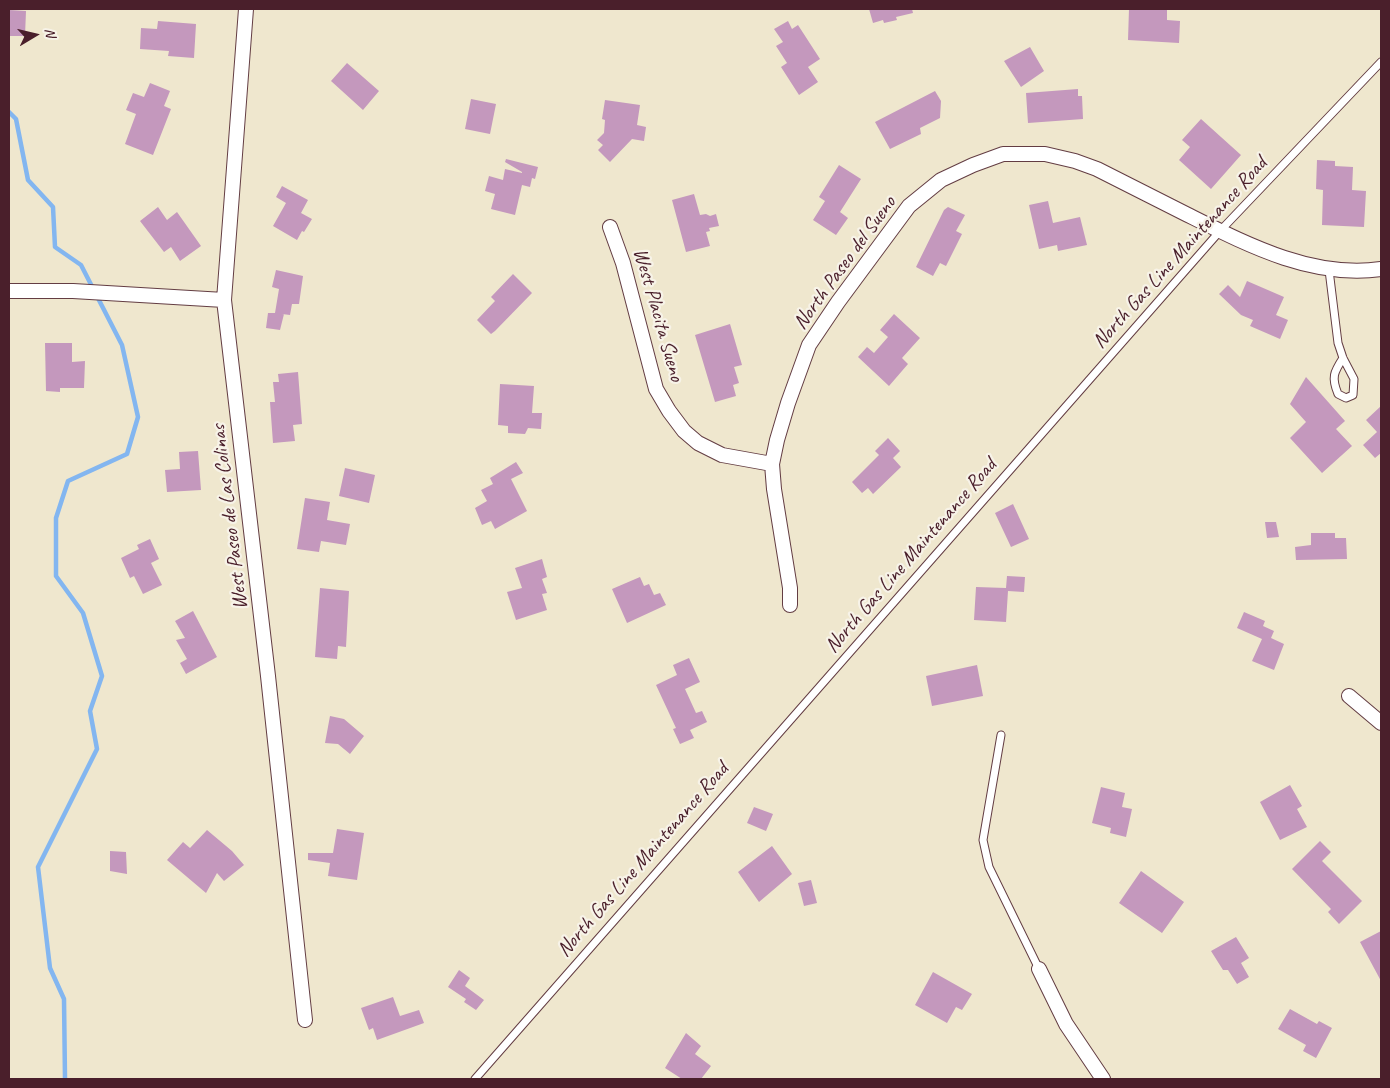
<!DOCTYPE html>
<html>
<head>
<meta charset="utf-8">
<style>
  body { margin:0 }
  #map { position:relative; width:1390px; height:1088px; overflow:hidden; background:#efe7ce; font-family:Caveat,sans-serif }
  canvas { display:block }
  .frame { position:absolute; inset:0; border:10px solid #4a1f2b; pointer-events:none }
  .north { position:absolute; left:10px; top:10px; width:50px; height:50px; -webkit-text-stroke:4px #f7f3e8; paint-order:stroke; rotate:81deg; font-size:14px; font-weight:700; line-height:20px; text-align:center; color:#4a1f2b }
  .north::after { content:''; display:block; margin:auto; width:18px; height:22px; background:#4a1f2b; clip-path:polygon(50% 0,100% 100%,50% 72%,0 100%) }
</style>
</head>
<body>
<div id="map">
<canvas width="1390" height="1088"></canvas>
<div class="frame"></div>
<div class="north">N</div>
</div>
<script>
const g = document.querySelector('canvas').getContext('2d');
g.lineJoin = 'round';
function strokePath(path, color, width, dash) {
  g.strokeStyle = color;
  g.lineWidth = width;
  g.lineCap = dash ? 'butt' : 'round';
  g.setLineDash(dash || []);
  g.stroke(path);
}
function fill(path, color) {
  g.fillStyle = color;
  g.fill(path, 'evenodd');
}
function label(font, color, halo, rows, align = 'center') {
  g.font = font + ' Caveat,sans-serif';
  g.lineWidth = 4.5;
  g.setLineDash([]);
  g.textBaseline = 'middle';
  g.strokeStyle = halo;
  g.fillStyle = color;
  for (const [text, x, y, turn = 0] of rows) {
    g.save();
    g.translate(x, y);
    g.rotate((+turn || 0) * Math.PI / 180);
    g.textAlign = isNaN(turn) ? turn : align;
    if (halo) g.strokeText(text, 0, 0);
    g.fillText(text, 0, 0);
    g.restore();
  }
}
const stream = new Path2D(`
  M9 112 16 119 28 180 53 207 55 247 81 265 122 345 138 417 127 454 68 481 56 518V576L83 613 102 676 90 711 97 749 38 867 50 968 64 999 65 1079`);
const building = new Path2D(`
  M869 9H912L913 13 896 17 897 20 884 23 883 20 873 23Z
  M1129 9H1167V20L1180 21 1179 43 1128 40Z
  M9 10 26 11 25 36H9Z
  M158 21 196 24 194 58 168 56 169 51 140 49 141 28 157 29Z
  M788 21 792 29 798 25 820 59 808 67 818 82 799 95 781 67 787 63 776 46 783 42 774 29Z
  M1030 47 1044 71 1021 87 1004 61Z
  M347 63 379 91 363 110 331 81Z
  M150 83 170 91 164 106 171 109 153 155 125 144 136 114 126 110 133 93 144 97Z
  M1078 89V96H1082L1083 119 1028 123 1026 93Z
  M935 91 941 101 940 118 920 128 921 134 890 149 875 122Z
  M471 99 496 104 490 134 465 129Z
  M605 100 640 105 637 125 646 127 644 141 632 139 610 162 598 150 603 145 597 140 604 133 605 120 602 119Z
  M1201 119 1241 155 1211 189 1179 160 1190 147 1182 140Z
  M506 159 538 167 535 179 532 178 530 187 522 185 515 215 491 209 495 194 485 191 489 176 503 180 505 169 522 173V172L505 162Z
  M1317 160 1335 161V166L1353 167 1352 190 1366 191 1364 227 1322 225 1323 190 1316 189Z
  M839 165 861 179 840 212 848 218 836 235 813 220 825 201 819 197Z
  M282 186 308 200 301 213 312 219 304 232 302 231 297 240 273 226 286 203 276 197Z
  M694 194 700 215 706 214 710 216 716 214 719 226 709 228 710 231 706 232 710 246 686 252 672 200Z
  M1048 201 1053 223 1080 217 1087 245 1058 251 1057 245 1039 249 1029 205Z
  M158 207 167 220 177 212 201 246 180 261 171 247 164 252 140 221Z
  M948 207 965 215 956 231 962 234 946 266 940 263 933 276 916 267 944 210Z
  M276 270 303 276 299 304H292L290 315 282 314H284L280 330 266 328 268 313H275L279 289 272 287Z
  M513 274 532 293 495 331 491 334 477 320 495 301 491 297Z
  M1247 281 1284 297 1276 315 1288 320 1280 339 1250 326 1253 320 1241 315 1219 294 1228 285 1240 297Z
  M894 314 920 338 902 358 908 364 889 386 858 357 867 347 874 353 888 337 880 330Z
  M730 324 742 365 734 367 739 383 733 385 736 396 715 402 695 335Z
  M45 343H72V362L85 361 84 388H60V392L46 391Z
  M298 372 302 424 293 425 295 441 273 443 270 402H275L273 382H279L278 374Z
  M1306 377 1345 421 1336 429 1352 446 1322 473 1290 438 1306 422 1290 404Z
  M500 384 534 386 532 413H542L541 429 528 428 525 434 508 433V426L498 425Z
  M1381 406V453L1375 458 1363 445 1377 432 1366 420Z
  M888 438 900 451 893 458 901 467 873 494 868 488 862 493 852 482 879 455 875 451Z
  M198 451 201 490 167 492 165 470 180 469 179 452Z
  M516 462 523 473 511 479 527 511 495 529 491 521 482 525 475 508 487 501 481 490 493 484 490 478Z
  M345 468 375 475 369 503 339 496Z
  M305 498 330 502 327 520 350 524 346 545 321 541 319 552 297 549Z
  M1013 504 1029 539 1011 547 995 513Z
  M1265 522H1276L1279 537 1267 538Z
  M1311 533H1335V538H1346L1347 559 1296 560 1295 547 1311 545Z
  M150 539 159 559 151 563 162 585 143 594 134 576 130 578 121 558 139 549 137 545Z
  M542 559 547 577 542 579 547 593 542 594 547 610 516 620 507 592 522 588 515 568Z
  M1007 576 1025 577 1024 592 1008 591 1006 622 974 620 976 587 1006 588Z
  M640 577 644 586 649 584 654 595 660 593 666 605 627 623 612 589Z
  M320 588 349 591 346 647 338 646 337 659 315 657Z
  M193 611 217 657 186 674 180 663 187 659 176 640 185 638 175 621Z
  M1244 612 1265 621 1263 626 1274 631 1271 638 1284 644 1274 670 1252 661 1262 639 1237 628Z
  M689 658 700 682 685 689 696 713 702 711 707 722 690 730 694 738 680 744 673 729 676 728 656 685 677 675 673 665Z
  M977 665 983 696 932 706 926 676Z
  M330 716 344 719 364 736 350 754 338 744 325 743Z
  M1290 785 1302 806 1297 809 1307 827 1280 840 1260 802Z
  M1101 787 1125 793 1122 807 1132 809 1126 837 1110 833 1111 828 1092 823Z
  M754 807 773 814 766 831 747 823Z
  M337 829 364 833 357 880 328 876 330 863 308 860V853H333Z
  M207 830 232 851 244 865 224 881 217 873 206 893 167 860 183 842 190 848Z
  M1320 841 1331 852 1322 861 1362 901 1339 924 1328 912 1331 909 1292 869Z
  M772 846 792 874 759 902 738 872Z
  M110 851 126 852 127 874 110 871Z
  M1141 871 1184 902 1162 933 1119 903Z
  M811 880 817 903 804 906 798 883Z
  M1381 931V981L1360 942Z
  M1236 937 1249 958 1241 963 1249 977 1237 984 1228 970H1223L1211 951Z
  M459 970 470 978 465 986 484 1000 476 1010 464 1002 466 999 448 987Z
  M933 972 972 994 962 1010 956 1007 947 1023 915 1005Z
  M393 997 400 1016 419 1010 424 1023 377 1040 373 1028 369 1030 361 1008Z
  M1290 1009 1317 1024 1319 1021 1332 1028 1316 1058 1303 1051 1306 1045 1278 1029Z
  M686 1033 701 1046 695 1054 711 1066 701 1079H682L665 1068Z`);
const lane = new Path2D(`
  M1329 270 1338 343 1343 358 1354 379 1353 395 1346 398 1338 394C1331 377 1334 372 1343 358
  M1001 735 983 840 989 867 1039 969
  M475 1079 1220 231 1381 62`);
const street = new Path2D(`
  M246 9 224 300 268 676 305 1020
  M610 227 623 263 656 389 669 411 684 431 698 443 722 455 772 464
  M9 291H73L224 300
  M790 605V588L774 489 772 464 777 440 788 403 809 345 838 302 909 206 941 180 973 165 1003 154H1045L1075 161 1097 169C1127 184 1156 199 1186 214 1246 244 1312 279 1381 269
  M1349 696 1381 723
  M1039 969 1066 1024 1103 1079`);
const streetNames = [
  ["North Gas Line Maintenance Road",1180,253,-48],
  ["North Paseo del Sueno",845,263,-54],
  ["West Placita Sueno",658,315,74],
  ["West Paseo de Las Colinas",230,517,-97],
  ["North Gas Line Maintenance Road",911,556,-49],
  ["North Gas Line Maintenance Road",643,860,-49]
];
strokePath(stream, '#83b6f0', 4.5);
fill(building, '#c498bd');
strokePath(lane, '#633d43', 9);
strokePath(street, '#633d43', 16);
strokePath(lane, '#fff', 7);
strokePath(street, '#fff', 14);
label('21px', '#4a1f2b', '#f7f3e8', streetNames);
</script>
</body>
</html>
